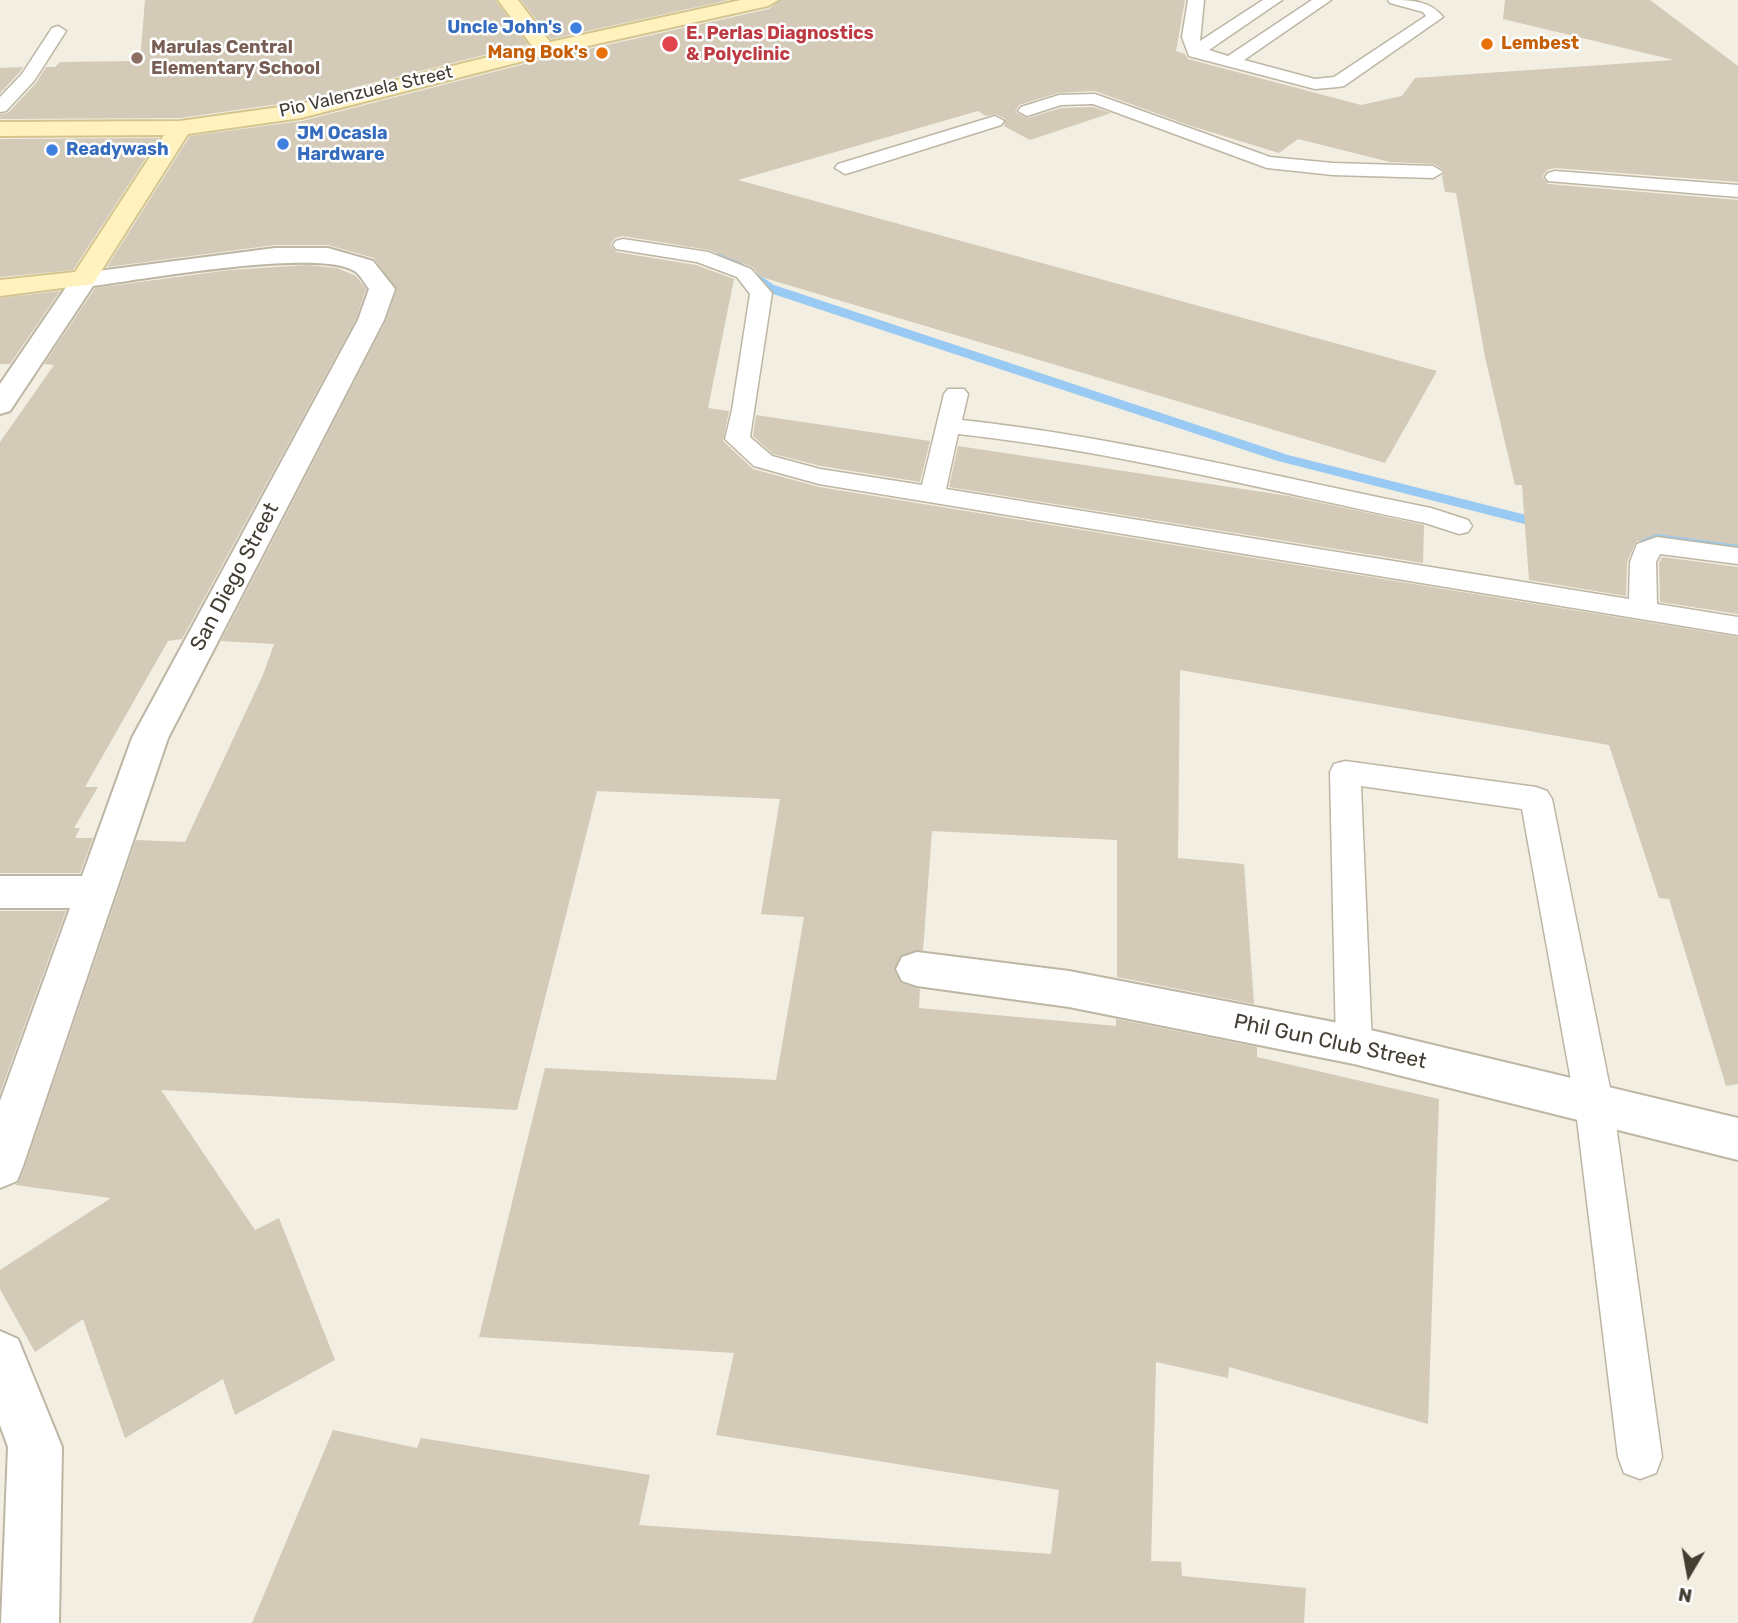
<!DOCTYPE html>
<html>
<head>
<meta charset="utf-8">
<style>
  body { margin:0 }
  #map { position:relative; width:1738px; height:1623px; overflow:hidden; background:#f2eee1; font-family:Rubik,sans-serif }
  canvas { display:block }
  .north { position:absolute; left:1654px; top:1539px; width:70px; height:70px; -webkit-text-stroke:5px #fff; paint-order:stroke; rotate:190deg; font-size:19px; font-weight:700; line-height:28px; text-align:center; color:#433d32 }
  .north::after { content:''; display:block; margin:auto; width:24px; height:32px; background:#433d32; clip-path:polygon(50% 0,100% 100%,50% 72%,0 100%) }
</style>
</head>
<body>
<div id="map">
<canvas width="1738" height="1623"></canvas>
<div class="north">N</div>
</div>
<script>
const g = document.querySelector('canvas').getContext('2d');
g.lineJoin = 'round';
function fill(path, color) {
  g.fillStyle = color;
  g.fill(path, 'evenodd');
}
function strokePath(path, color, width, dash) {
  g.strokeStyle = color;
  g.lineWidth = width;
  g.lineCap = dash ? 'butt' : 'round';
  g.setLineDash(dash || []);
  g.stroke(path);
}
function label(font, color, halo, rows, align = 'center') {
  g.font = font + ' Rubik,sans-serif';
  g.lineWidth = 5;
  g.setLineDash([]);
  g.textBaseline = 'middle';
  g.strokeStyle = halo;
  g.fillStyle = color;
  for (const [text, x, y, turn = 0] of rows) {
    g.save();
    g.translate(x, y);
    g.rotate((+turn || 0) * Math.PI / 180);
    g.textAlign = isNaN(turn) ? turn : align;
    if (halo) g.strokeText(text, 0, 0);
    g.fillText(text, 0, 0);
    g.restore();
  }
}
const stream = new Path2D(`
  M721 249 774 285 1288 455 1554 522 1556 525 1548 530 1278 461 764 291 717 256V250Z
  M1626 530 1738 540V550L1620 539 1618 535 1620 531Z`);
const building = new Path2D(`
  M145 0H495L528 44 300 101 180 118 0 119V114L8 113 36 83 46 67H55L60 62 140 61Z
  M521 0H729L551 39Z
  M780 0H1185L1176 51 1185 54 1188 59 1361 105 1402 96 1415 78 1674 60 1503 19 1505 0H1650L1738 66V182L1555 168 1547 170 1542 177 1548 184 1738 200V545L1657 534 1636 542 1627 562 1626 596 1529 580 1522 485H1515L1485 357 1456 193 1445 192 1442 176 1445 171 1434 164 1390 162 1298 139 1279 153 1191 126 1095 91 1058 93 1019 105 1015 112 1028 118 1061 108 1093 107 1111 113 1030 140 1004 126 1005 119 996 114 986 116 978 111 738 180 1437 371 1385 463 761 277 752 267 709 250 623 236 615 238 610 245 616 252 696 265 734 279 708 408 729 411 723 441 753 469 819 487 1738 637V1084L1726 1086 1669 899 1659 898 1609 745 1180 670 1178 858 1244 864 1254 1004 1117 977V840L932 831 923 950 901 955 894 970 901 983 920 989 919 1008 1116 1026V1019L1257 1047V1057L1439 1099 1428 1424 1229 1367 1228 1378 1156 1362 1151 1561 1181 1562 1182 1576 1306 1588 1304 1623H252L333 1430 417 1448 421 1438 650 1475 639 1525 1051 1554 1059 1490 716 1435 734 1353 479 1337 545 1068 776 1080 804 917 761 914 780 799 597 791 517 1110 161 1090 255 1230 279 1218 335 1360 235 1415 223 1379 125 1438 83 1319 35 1352 0 1289V1270L111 1198 15 1185 19 1182 25 1167 136 840 185 842 263 675 274 644 221 641 386 321 397 290 374 258 328 245H275L107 267 190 136 302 121 548 58 769 9Z
  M23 67 20 72 0 93V68Z
  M159 138 73 270 0 277V139Z
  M307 265 337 268 356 276 366 289 356 319 182 639 168 641 85 787H98L74 828H80L75 838H93L80 873H0V442L54 365 44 364 95 288 230 270Z
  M60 291 10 364H0V298Z
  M756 415 930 441 920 482 821 466 773 454 753 436Z
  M958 446 1289 496 1424 525 1423 563 949 487Z
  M1662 557 1738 567V614L1660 602 1659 563Z
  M0 911H66L0 1093Z`);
const lane = new Path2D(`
  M1188 0H1204L1200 41 1263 0H1282L1209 50 1228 56 1312 0H1331L1244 60 1315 79 1334 77 1426 16 1423 12 1390 3 1388 0C1410 0 1430 0 1443 17L1344 86 1338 87 1315 89 1189 56 1182 37Z
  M58 26 66 31 34 81 6 111 0 112V97L22 74 52 28Z
  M1095 94 1270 157 1333 163 1433 166 1443 172 1433 178 1333 175 1267 168 1093 104 1061 105 1027 116 1018 111 1021 107 1059 95Z
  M995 116 1004 121 1001 125 852 172 845 174 835 168 838 164Z
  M1555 171 1738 185V197L1548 181 1545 177 1548 173Z
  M623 239 708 252 751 269 772 293 750 437 772 456 820 469 922 485 944 394 948 389H964L968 394 962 420C1120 437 1275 477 1431 508L1468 520 1472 526 1468 532 1459 534 1425 523C1270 491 1116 451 958 434L946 489 1629 599 1630 562 1637 544 1657 537 1738 548V564L1660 554 1656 562 1657 604 1738 617V635L819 484 754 466 725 439 732 410 750 294 737 277 697 262 616 249 613 245 616 241Z
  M1345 761 1536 787 1547 791 1552 799 1613 1103 1662 1457 1656 1473 1640 1479 1624 1473 1618 1457 1575 1103 1522 809 1361 786 1372 1045 1367 1056 1354 1061 1341 1056 1336 1045 1330 772 1334 764Z`);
const street = new Path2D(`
  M275 248H328L373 261 395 289 384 320 168 738 23 1166 17 1181 0 1188V1101L70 908H0V876H82L132 738 358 320 369 289C365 284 361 276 356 272 323 247 139 280 93 286L10 411 0 414V384L75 274Z
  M917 952 1069 971 1354 1026 1738 1118V1160L1354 1064 1069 1007 917 986 902 981 896 969 902 957Z
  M0 1331 18 1339 62 1447 59 1623H1L8 1447 0 1425Z`);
const secondary = new Path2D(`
  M498 0H518L550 42 741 0H778L768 6 547 55 301 118 188 134 93 284 0 296V280L75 272 164 135 0 136V122L180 121 301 104 532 46Z`);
const markers = [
  [576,28,7,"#3f7fe0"],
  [670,44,9,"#e0444e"],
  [1487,44,7,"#e8710a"],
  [602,53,7,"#e8710a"],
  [137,58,7,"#8d6e63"],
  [283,144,7,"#3f7fe0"],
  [52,150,7,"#3f7fe0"]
];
const farShopnames = [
  ["Uncle John's",562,28,"right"],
  ["JM Ocasla",297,134],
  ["Hardware",297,155],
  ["Readywash",66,150]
];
const farHealthnames = [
  ["E. Perlas Diagnostics",686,34],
  ["& Polyclinic",686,55]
];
const farFoodnames = [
  ["Lembest",1501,44],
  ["Mang Bok's",588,53,"right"]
];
const farEducationnames = [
  ["Marulas Central",151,48],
  ["Elementary School",151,69]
];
const farStreetnames = [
  ["Pio Valenzuela Street",366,92,-13]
];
const streetNames = [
  ["San Diego Street",235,577,-62],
  ["Phil Gun Club Street",1330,1042,12]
];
fill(stream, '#99caf3');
fill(building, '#d3cab7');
strokePath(lane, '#bdb6a4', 3);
strokePath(street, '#bdb6a4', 4);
strokePath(secondary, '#d4c58f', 4);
fill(lane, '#fff');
fill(street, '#fff');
fill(secondary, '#fff2be');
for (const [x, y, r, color] of markers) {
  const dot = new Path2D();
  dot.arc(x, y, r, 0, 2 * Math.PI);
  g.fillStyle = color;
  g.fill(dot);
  strokePath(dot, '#fff', 2.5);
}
label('bold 18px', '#366cbe', '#fff', farShopnames, 'left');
label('bold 18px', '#be3a42', '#fff', farHealthnames, 'left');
label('bold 18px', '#c56008', '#fff', farFoodnames, 'left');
label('bold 18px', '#785e54', '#fff', farEducationnames, 'left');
label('18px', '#433d32', '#fff', farStreetnames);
label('21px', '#433d32', '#fff', streetNames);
</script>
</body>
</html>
